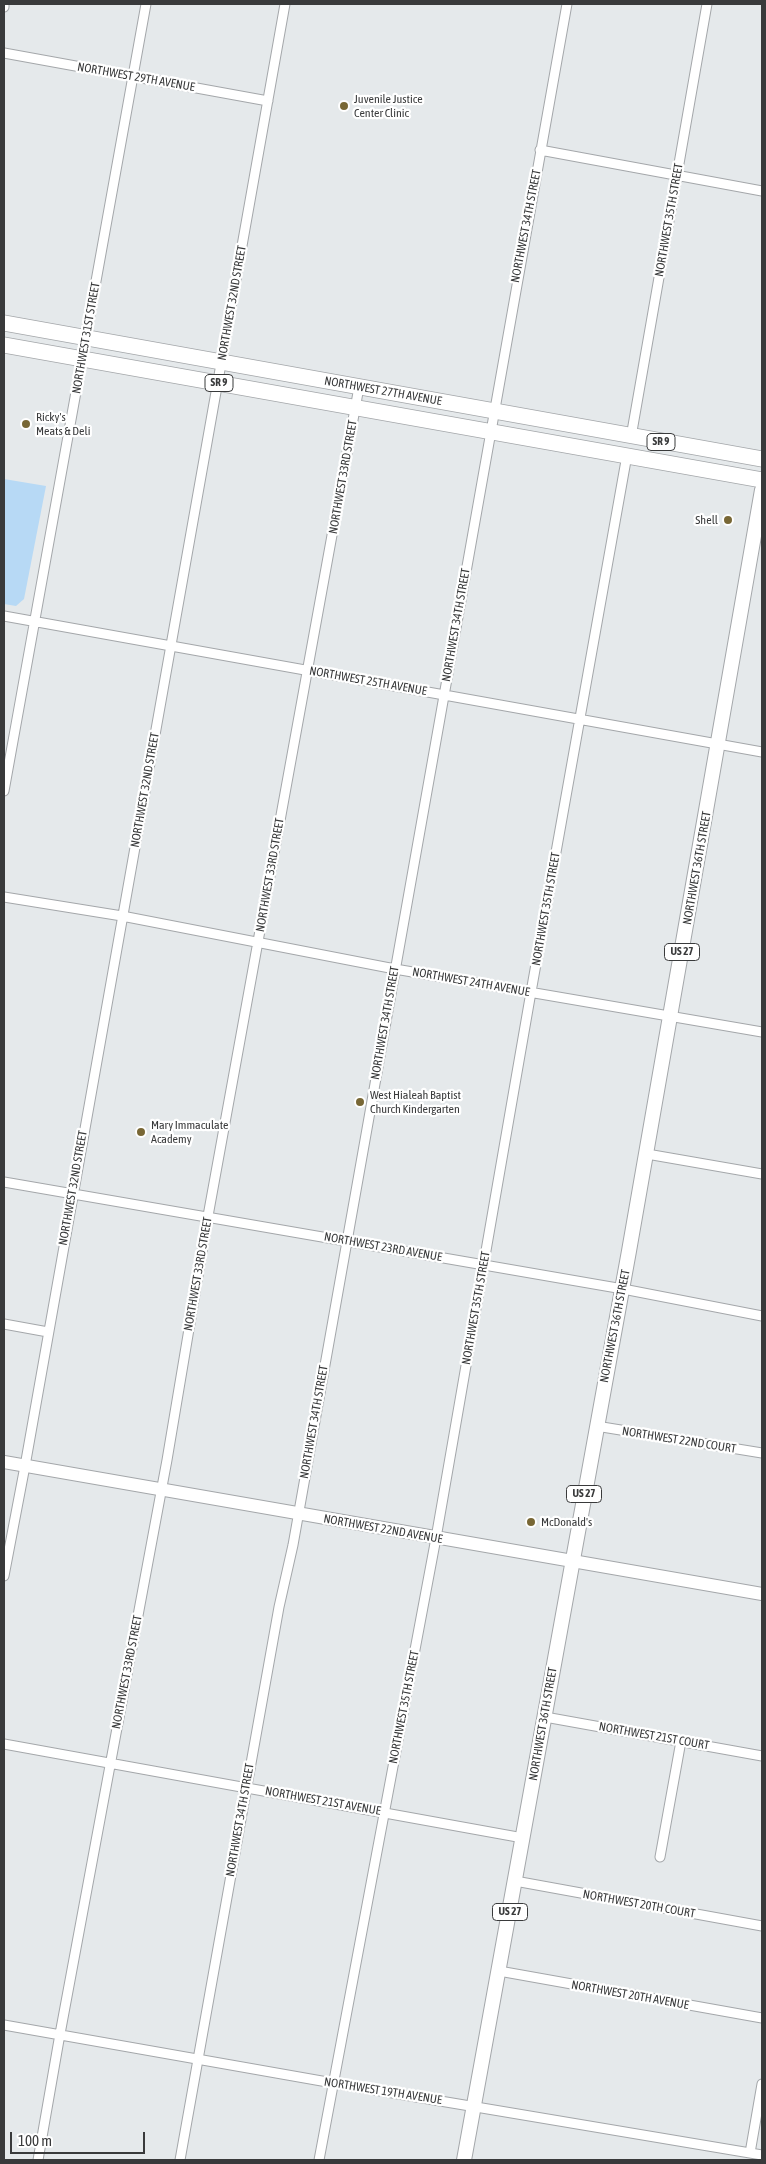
<!DOCTYPE html>
<html>
<head>
<meta charset="utf-8">
<style>
  body { margin:0 }
  #map { position:relative; width:766px; height:2164px; overflow:hidden; background:#e5e9eb; font-family:"Asap Condensed",sans-serif }
  canvas { display:block }
  .frame { position:absolute; inset:0; border:5px solid #393a3b; pointer-events:none }
  .scale { position:absolute; left:10px; top:2132px; width:135px; height:22px; box-sizing:border-box; border:2px solid #393a3b; border-top:0; padding-left:6px; font-size:15px; line-height:18px; white-space:nowrap; color:#393a3b; -webkit-text-stroke:4px #fff; paint-order:stroke }
</style>
</head>
<body>
<div id="map">
<canvas width="766" height="2164"></canvas>
<div class="frame"></div>
<div class="scale">100 m</div>
</div>
<script>
const g = document.querySelector('canvas').getContext('2d');
g.lineJoin = 'round';
function fill(path, color) {
  g.fillStyle = color;
  g.fill(path, 'evenodd');
}
function strokePath(path, color, width, dash) {
  g.strokeStyle = color;
  g.lineWidth = width;
  g.lineCap = dash ? 'butt' : 'round';
  g.setLineDash(dash || []);
  g.stroke(path);
}
function label(font, color, halo, rows, align = 'center') {
  g.font = font + ' "Asap Condensed",sans-serif';
  g.lineWidth = 4.5;
  g.setLineDash([]);
  g.textBaseline = 'middle';
  g.strokeStyle = halo;
  g.fillStyle = color;
  for (const [text, x, y, turn = 0] of rows) {
    g.save();
    g.translate(x, y);
    g.rotate((+turn || 0) * Math.PI / 180);
    g.textAlign = isNaN(turn) ? turn : align;
    if (halo) g.strokeText(text, 0, 0);
    g.fillText(text, 0, 0);
    g.restore();
  }
}
const green = new Path2D(`
  M4 479 46 486 24 599 16 606 4 604Z`);
const minor = new Path2D(`
  M4 7V4
  M4 53 268 101
  M540 150 762 191
  M631 437 707 4
  M4 616 762 752
  M4 791 146 4
  M4 897 122 916 395 969 762 1032
  M647 1154 762 1174
  M4 1182 623 1289 762 1316
  M4 1324 48 1332
  M596 1426 762 1453
  M4 1576 25 1466 285 4
  M545 1717 762 1756
  M4 1744 523 1838
  M660 1857 681 1741
  M515 1881 762 1926
  M499 1971 762 2018
  M4 2025 333 2083 762 2155
  M750 2153 762 2084
  M38 2160 60 2034 167 1460 208 1216 359 387
  M180 2160 279 1607 293 1545C384 1031 475 517 567 4
  M319 2160 436 1538 531 992 627 455`);
const secondary = new Path2D(`
  M4 1462 762 1594`);
const primary = new Path2D(`
  M464 2160 629 1251 762 490`);
const trunk = new Path2D(`
  M4 323 762 459
  M4 345 762 480`);
const markers = [
  [344,106,5,"#786735"],
  [26,424,5,"#786735"],
  [728,520,5,"#786735"],
  [360,1102,5,"#786735"],
  [141,1132,5,"#786735"],
  [531,1522,5,"#786735"]
];
const shields = [
  [219,383,28],
  [661,442,28],
  [682,952,35],
  [584,1494,35],
  [510,1912,35]
];
const shieldNames = [
  ["SR 9",219,383],
  ["SR 9",661,442],
  ["US 27",682,952],
  ["US 27",584,1494],
  ["US 27",510,1912]
];
const streetNames = [
  ["NORTHWEST 29TH AVENUE",136,77,10],
  ["NORTHWEST 35TH STREET",669,220,-80],
  ["NORTHWEST 34TH STREET",526,226,-79],
  ["NORTHWEST 32ND STREET",232,303,-80],
  ["NORTHWEST 31ST STREET",86,338,-80],
  ["NORTHWEST 27TH AVENUE",383,391,10],
  ["NORTHWEST 33RD STREET",343,477,-80],
  ["NORTHWEST 34TH STREET",456,625,-80],
  ["NORTHWEST 25TH AVENUE",368,681,10],
  ["NORTHWEST 32ND STREET",145,790,-80],
  ["NORTHWEST 36TH STREET",697,868,-80],
  ["NORTHWEST 33RD STREET",270,875,-80],
  ["NORTHWEST 35TH STREET",546,909,-80],
  ["NORTHWEST 24TH AVENUE",471,982,10],
  ["NORTHWEST 34TH STREET",385,1023,-80],
  ["NORTHWEST 32ND STREET",73,1188,-80],
  ["NORTHWEST 23RD AVENUE",383,1247,10],
  ["NORTHWEST 33RD STREET",198,1274,-80],
  ["NORTHWEST 35TH STREET",476,1308,-80],
  ["NORTHWEST 36TH STREET",615,1326,-79],
  ["NORTHWEST 34TH STREET",314,1422,-80],
  ["NORTHWEST 22ND COURT",679,1440,9],
  ["NORTHWEST 22ND AVENUE",383,1529,10],
  ["NORTHWEST 33RD STREET",127,1672,-79],
  ["NORTHWEST 35TH STREET",404,1707,-79],
  ["NORTHWEST 36TH STREET",543,1724,-80],
  ["NORTHWEST 21ST COURT",654,1736,10],
  ["NORTHWEST 21ST AVENUE",323,1801,10],
  ["NORTHWEST 34TH STREET",240,1820,-80],
  ["NORTHWEST 20TH COURT",639,1904,10],
  ["NORTHWEST 20TH AVENUE",630,1995,10],
  ["NORTHWEST 19TH AVENUE",383,2091,9]
];
const poiNames = [
  ["Juvenile Justice",354,99],
  ["Center Clinic",354,113],
  ["Ricky's",36,417],
  ["Meats & Deli",36,431],
  ["Shell",718,520,"right"],
  ["West Hialeah Baptist",370,1095],
  ["Church Kindergarten",370,1109],
  ["Mary Immaculate",151,1125],
  ["Academy",151,1139],
  ["McDonald's",541,1522]
];
fill(green, '#b7d9f5');
strokePath(minor, '#a4a7aa', 11);
strokePath(secondary, '#a4a7aa', 14);
strokePath(primary, '#a4a7aa', 16);
strokePath(trunk, '#a4a7aa', 17);
strokePath(minor, '#fff', 9);
strokePath(secondary, '#fff', 12);
strokePath(primary, '#fff', 14);
strokePath(trunk, '#fff', 15);
for (const [x, y, r, color] of markers) {
  const dot = new Path2D();
  dot.arc(x, y, r, 0, 2 * Math.PI);
  g.fillStyle = color;
  g.fill(dot);
  strokePath(dot, '#fff', 2);
}
for (const [x, y, w] of shields) {
  const box = new Path2D();
  box.roundRect(x - w / 2, y - 8.5, w, 17, 4);
  g.fillStyle = '#fff';
  g.fill(box);
  strokePath(box, '#393a3b', 1);
}
label('bold 11px', '#393a3b', null, shieldNames);
label('12px', '#393a3b', '#fff', streetNames);
label('12px', '#393a3b', '#fff', poiNames, 'left');
</script>
</body>
</html>
